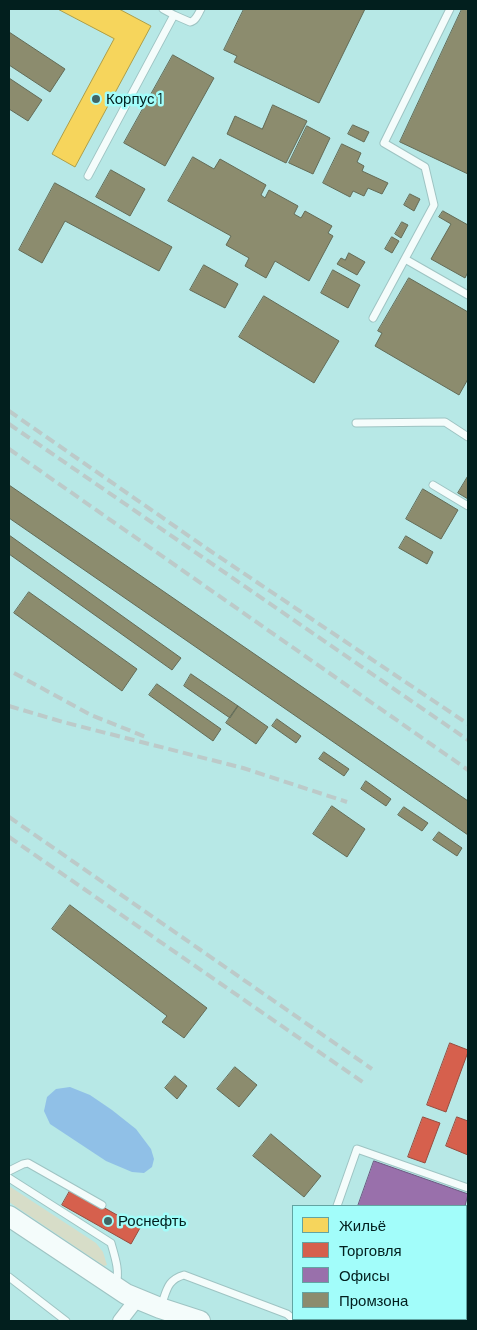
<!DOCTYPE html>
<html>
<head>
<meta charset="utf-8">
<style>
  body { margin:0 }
  #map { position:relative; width:477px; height:1330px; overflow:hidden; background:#b7e8e6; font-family:Barlow,sans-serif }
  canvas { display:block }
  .frame { position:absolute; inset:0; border:10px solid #021f1e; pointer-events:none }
  .legend { position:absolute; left:292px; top:1205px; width:175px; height:115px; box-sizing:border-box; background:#a2fdfa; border:1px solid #62a4a2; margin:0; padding:6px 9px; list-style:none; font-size:15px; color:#021f1e }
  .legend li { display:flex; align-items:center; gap:10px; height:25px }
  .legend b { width:25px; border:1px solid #62a4a2 }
</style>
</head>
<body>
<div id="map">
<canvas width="477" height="1330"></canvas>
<div class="frame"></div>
<ul class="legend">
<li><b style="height:14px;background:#f6d55c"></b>Жильё</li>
<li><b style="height:14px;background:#d6604d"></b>Торговля</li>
<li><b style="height:14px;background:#9970ab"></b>Офисы</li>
<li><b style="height:14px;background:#8c8c6e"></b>Промзона</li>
</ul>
</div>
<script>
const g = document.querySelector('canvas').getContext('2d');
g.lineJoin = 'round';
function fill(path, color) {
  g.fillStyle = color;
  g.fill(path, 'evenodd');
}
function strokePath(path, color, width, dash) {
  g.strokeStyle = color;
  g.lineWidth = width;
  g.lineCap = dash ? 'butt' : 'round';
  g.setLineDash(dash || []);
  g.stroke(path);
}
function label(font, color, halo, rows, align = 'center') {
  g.font = font + ' Barlow,sans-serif';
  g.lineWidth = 5;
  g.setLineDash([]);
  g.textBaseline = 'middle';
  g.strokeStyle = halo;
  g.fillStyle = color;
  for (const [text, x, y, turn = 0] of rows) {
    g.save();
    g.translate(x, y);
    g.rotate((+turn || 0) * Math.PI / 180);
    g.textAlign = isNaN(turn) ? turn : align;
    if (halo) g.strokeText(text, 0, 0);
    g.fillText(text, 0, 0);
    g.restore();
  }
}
const green = new Path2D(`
  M9 1186 96 1243 103 1252 107 1265 104 1266 9 1202Z`);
const water = new Path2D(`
  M70 1087 90 1095 112 1110 136 1129 151 1149 154 1159 152 1167 144 1173 132 1172 106 1161 50 1124 44 1111 47 1097 56 1089Z`);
const homes = new Path2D(`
  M58 9H119L151 26 75 167 52 154 114 39Z`);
const shops = new Path2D(`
  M450 1043 468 1050V1052L446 1112 427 1105Z
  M423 1117 440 1123 425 1163 408 1157Z
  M457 1117 468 1121V1155L446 1146Z
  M71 1189 140 1228 131 1244 62 1205Z`);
const offices = new Path2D(`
  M374 1161 468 1194 465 1206H358Z
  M466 1299 468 1300V1321H425L418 1319H466Z`);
const industry = new Path2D(`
  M244 9H365L319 103 234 62 237 56 224 50Z
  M462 9H468V174L400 142Z
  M9 32 65 69 50 92 9 65Z
  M173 55 214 78 165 166 124 143Z
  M9 78 42 100 28 121 9 109Z
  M273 105 307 121 286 163 227 134 235 116 262 129Z
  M353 125 369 132 364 142 348 134Z
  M307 126 330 138 313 174 289 163Z
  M342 144 361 153 357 162 364 166 362 171 388 183 382 194 368 188 364 196 353 191 350 197 323 183Z
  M193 157 214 169 220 159 266 185 261 195 265 198 269 190 298 206 294 214 301 218 305 211 332 226 328 233 333 236 309 281 275 261 266 278 245 266 249 258 226 245 231 236 168 201Z
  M111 170 145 189 130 216 96 197Z
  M55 183 172 247 159 271 65 221 42 263 19 250Z
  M410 194 420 199 414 211 404 205Z
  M443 211 468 225V272L465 278 431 259 451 224 439 217Z
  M402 222 408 225 401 238 395 234Z
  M392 237 399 241 392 253 385 249Z
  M349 253 365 262 357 275 337 264 341 258 345 260Z
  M204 265 238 284 225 308 190 290Z
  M333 270 360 285 348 308 321 293Z
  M409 278 468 312V379L459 395 375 346 382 333 378 331Z
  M264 296 339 341 314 383 239 337Z
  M468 476V499L458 493Z
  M9 485 468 801V835L9 518Z
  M423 489 458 510 441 539 406 519Z
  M9 535 181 658 172 670 9 554Z
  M406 536 433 552 427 564 399 548Z
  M29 592 137 669 122 691 14 613Z
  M191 674 238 706 230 718 184 686Z
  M157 684 221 729 213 741 149 695Z
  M238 706 268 727 256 744 226 723Z
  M277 719 301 736 296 743 272 726Z
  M324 752 349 769 344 776 319 759Z
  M366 781 391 799 386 806 361 789Z
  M332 806 365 829 347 857 313 834Z
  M404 807 428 823 422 831 398 815Z
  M439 832 462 848 457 856 433 840Z
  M70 905 207 1008 184 1038 162 1022 167 1016 52 929Z
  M235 1067 257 1085 239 1107 217 1089Z
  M175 1076 187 1086 177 1099 165 1088Z
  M271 1134 321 1176 304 1197 253 1156Z`);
const lane = new Path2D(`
  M174 15 190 22C196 21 198 14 201 9
  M88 176 174 15 163 9
  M405 259 468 295
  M373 318 434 205 425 167 384 143 450 9
  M356 423 445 422 468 437
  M433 485 468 506
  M9 1171 23 1164 28 1163 102 1205
  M9 1178 111 1243C115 1257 120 1271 116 1285
  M337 1206 357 1149 468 1188
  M466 1225 468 1218
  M9 1277 66 1321
  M161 1306C167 1290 167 1280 184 1275L287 1314 293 1319V1321`);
const street = new Path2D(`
  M120 1321 137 1299`);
const secondary = new Path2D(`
  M9 1216 126 1294 160 1308 200 1321`);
const rail = new Path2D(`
  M9 411 209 550 468 724
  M9 424 468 740
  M9 449 468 770
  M14 673 91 715 146 737
  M9 706 63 722 243 768 347 802
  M9 817 372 1069
  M9 837 364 1083`);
const markers = [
  [96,99,5,"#416564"],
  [108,1221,5,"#416564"]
];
const poiNames = [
  ["Корпус 1",106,99],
  ["Роснефть",118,1221]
];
fill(green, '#d7ddc8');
fill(water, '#90c0e7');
fill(homes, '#f6d55c');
strokePath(homes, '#ad9e49', 1);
fill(shops, '#d6604d');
strokePath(shops, '#964c3f', 1);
fill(offices, '#9970ab');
strokePath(offices, '#6c5881', 1);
fill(industry, '#8c8c6e');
strokePath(industry, '#636b56', 1);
strokePath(lane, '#9ec4c3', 9);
strokePath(street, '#9ec4c3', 16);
strokePath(secondary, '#9ec4c3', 22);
strokePath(lane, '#f4fcfb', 7);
strokePath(street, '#f4fcfb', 14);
strokePath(secondary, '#f4fcfb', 20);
strokePath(rail, '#bccac9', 4, [10, 5]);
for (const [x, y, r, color] of markers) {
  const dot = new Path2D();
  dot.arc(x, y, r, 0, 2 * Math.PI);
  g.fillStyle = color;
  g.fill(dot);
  strokePath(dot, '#a2fdfa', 2);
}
label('15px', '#021f1e', '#a2fdfa', poiNames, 'left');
</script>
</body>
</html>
